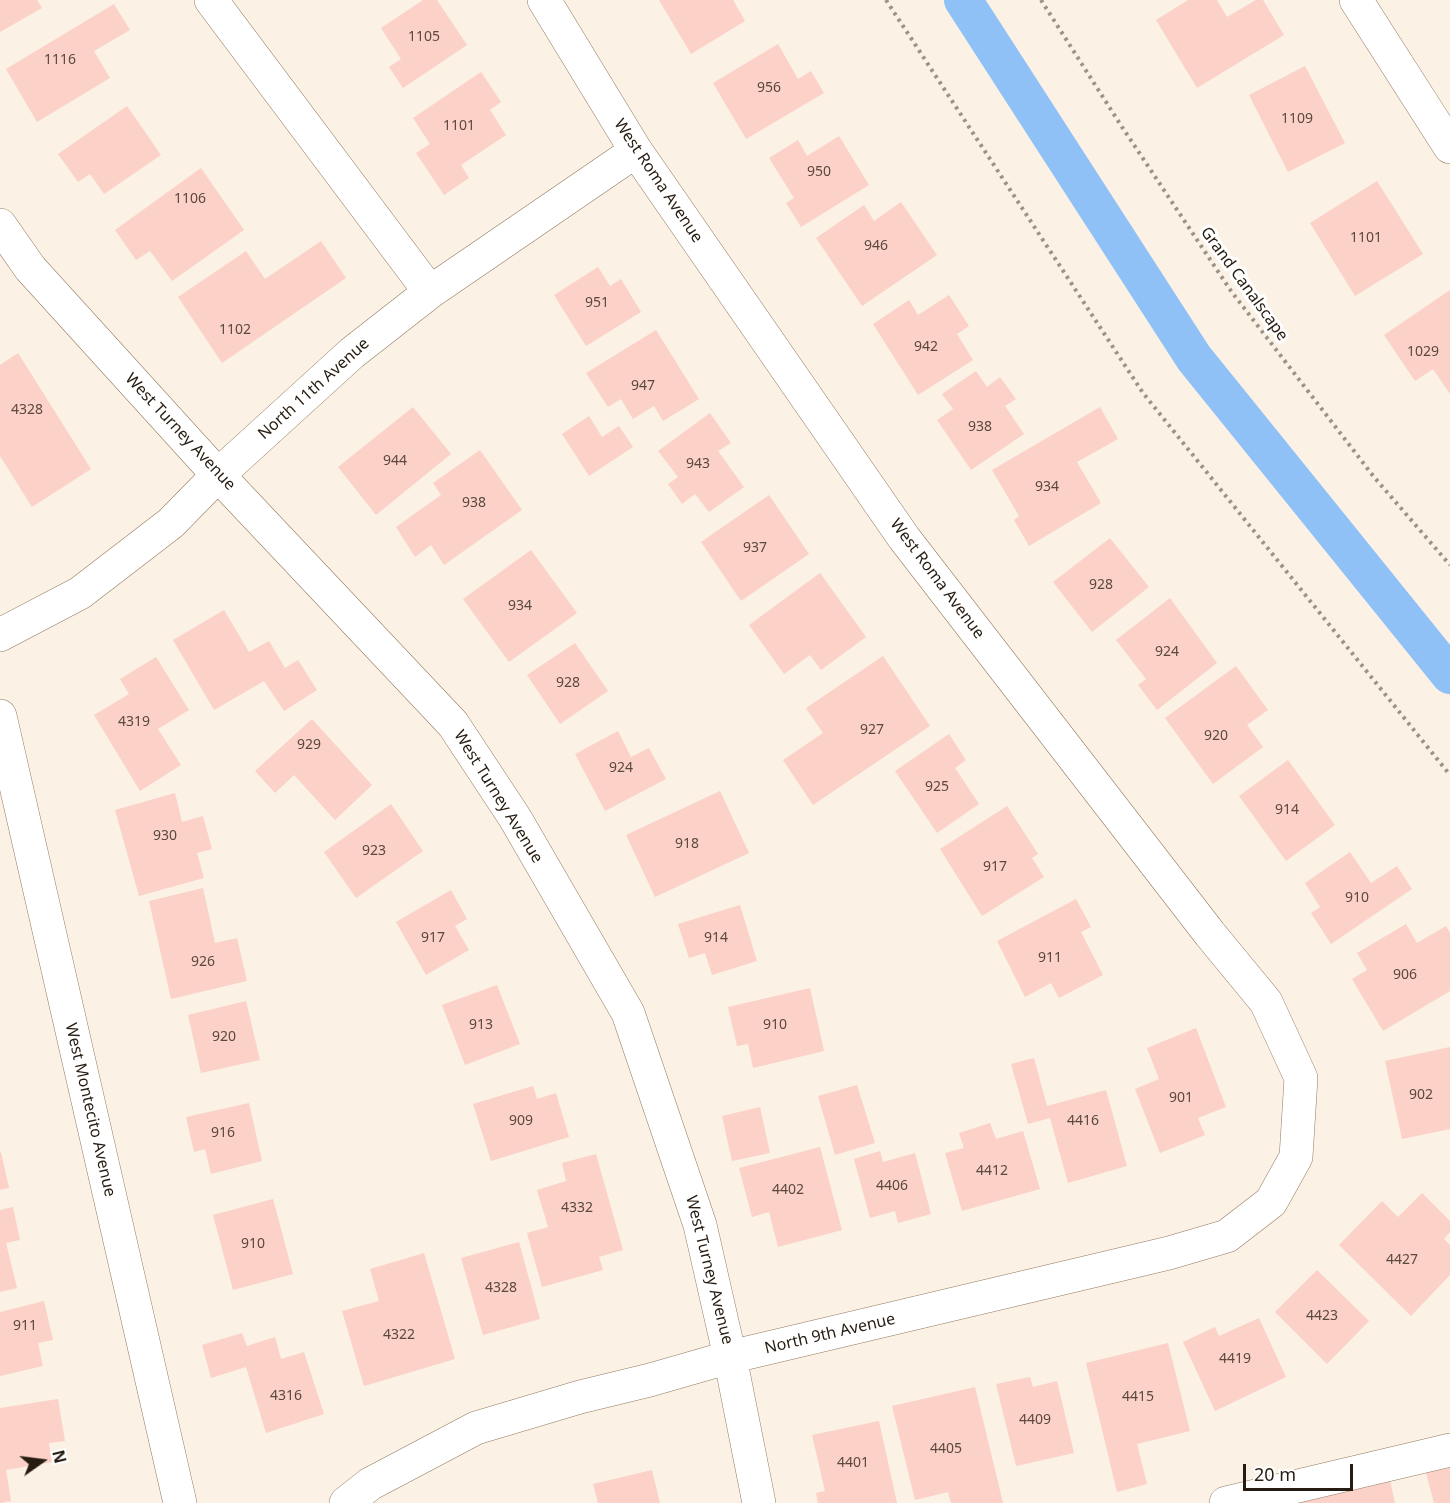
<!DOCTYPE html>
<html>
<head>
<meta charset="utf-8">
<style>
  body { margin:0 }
  #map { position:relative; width:1450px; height:1503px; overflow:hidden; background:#fbf1e5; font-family:"Noto Sans",sans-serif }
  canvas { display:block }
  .north { position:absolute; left:12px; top:1431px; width:60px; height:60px; -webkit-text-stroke:4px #fff; paint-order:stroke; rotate:76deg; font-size:16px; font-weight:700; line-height:24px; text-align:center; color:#261c11 }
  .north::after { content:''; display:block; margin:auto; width:21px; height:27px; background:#261c11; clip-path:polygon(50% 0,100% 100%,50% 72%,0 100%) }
  .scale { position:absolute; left:1243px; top:1464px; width:110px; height:27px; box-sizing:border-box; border:3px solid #261c11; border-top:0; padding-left:8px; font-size:18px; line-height:21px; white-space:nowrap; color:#261c11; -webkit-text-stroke:4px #fff; paint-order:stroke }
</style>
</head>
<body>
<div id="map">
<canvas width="1450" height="1503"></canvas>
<div class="north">N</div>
<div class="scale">20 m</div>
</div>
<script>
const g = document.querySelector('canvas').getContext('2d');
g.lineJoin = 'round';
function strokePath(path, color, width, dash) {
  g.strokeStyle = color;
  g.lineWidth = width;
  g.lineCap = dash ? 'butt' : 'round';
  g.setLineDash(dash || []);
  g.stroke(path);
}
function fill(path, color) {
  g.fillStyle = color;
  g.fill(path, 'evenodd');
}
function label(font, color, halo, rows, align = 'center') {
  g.font = font + ' "Noto Sans",sans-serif';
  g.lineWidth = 6;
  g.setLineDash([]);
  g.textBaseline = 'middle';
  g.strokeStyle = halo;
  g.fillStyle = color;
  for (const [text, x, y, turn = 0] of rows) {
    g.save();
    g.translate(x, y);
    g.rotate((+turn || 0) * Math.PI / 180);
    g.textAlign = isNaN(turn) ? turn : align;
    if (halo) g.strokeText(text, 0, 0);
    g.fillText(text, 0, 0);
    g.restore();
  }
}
const canal = new Path2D(`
  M963 0 1194 358 1450 675`);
const building = new Path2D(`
  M0 0H37L42 8 0 32Z
  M423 0H437L467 45 403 88 389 67 401 59 381 28Z
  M659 0H733L745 21 691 54Z
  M1188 0H1217L1227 17 1256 0H1263L1284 35 1197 88 1156 20Z
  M114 4 130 30 94 51 110 78 37 122 6 69Z
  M778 44 798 79 811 71 824 93 746 139 713 83Z
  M1305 66 1345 143 1288 172 1249 95Z
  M481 72 501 102 490 110 506 135 461 165 469 178 444 195 416 153 430 144 413 118Z
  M127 106 161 155 104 194 90 174 78 182 58 154Z
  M839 136 869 185 801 227 786 203 794 198 769 158 798 140 807 156Z
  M201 168 244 230 172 281 150 251 136 260 115 230Z
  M1377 181 1423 254 1355 296 1310 223Z
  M901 202 937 255 862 306 816 238 864 205 874 221Z
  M321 241 346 278 222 363 178 297 246 251 265 279Z
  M598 267 610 286 621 279 641 312 586 346 554 295Z
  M1450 290V394L1433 369 1415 381 1384 335Z
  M949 295 969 326 957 334 973 360 918 395 873 324 909 300 918 315Z
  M656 330 699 399 663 421 654 406 633 419 621 399 608 407 586 373Z
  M18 353 91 469 32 507 0 456V365Z
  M976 371 987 387 1000 377 1016 399 1005 406 1024 434 971 470 937 420 953 409 942 394Z
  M413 407 451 454 376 515 338 467Z
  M1100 407 1118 439 1077 462 1101 503 1029 546 1014 520 1019 516 992 470Z
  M710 413 731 443 718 451 744 487 709 512 695 494 682 504 668 484 678 477 658 451Z
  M589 416 602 437 619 426 633 447 589 476 562 434Z
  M480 450 522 510 444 565 431 545 415 557 396 527 441 495 433 483Z
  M769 495 809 554 741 601 701 542Z
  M1110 538 1149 587 1092 632 1053 582Z
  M531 550 577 613 509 662 463 599Z
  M820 573 866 637 821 670 810 655 784 674 749 625Z
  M1170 598 1217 663 1157 710 1138 685 1146 679 1116 640Z
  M224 610 249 652 269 641 285 668 298 660 317 690 284 711 264 681 214 710 173 640Z
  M575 643 608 691 560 724 527 675Z
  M883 656 930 726 813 805 783 760 823 733 806 708Z
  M156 657 189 710 158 729 181 765 140 791 94 715 129 694 120 679Z
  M1236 666 1268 710 1247 725 1263 747 1213 784 1165 718Z
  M312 719 372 785 335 820 294 775 275 793 255 771Z
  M618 731 631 757 649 748 666 779 605 811 575 754Z
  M949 734 966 760 955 768 979 804 937 833 895 771Z
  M1288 760 1335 825 1286 861 1239 796Z
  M720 791 749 853 655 897 626 835Z
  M175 793 182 822 203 816 212 849 197 853 204 878 139 896 115 810Z
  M391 804 423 851 356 898 324 852Z
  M1007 806 1038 854 1032 858 1044 877 982 916 940 849Z
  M1350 852 1371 883 1397 866 1412 889 1331 944 1311 913 1320 907 1305 883Z
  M203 888 215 943 237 938 247 981 171 999 149 901Z
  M451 890 467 919 455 926 469 950 426 975 396 922Z
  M1076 899 1091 927 1081 932 1103 975 1059 998 1051 983 1025 997 997 941Z
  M740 905 757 961 712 975 705 953 689 958 678 924Z
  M1406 924 1417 943 1446 926 1450 933V991L1383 1031 1352 979 1367 970 1357 953Z
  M497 985 520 1044 465 1065 442 1005Z
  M810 988 824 1051 753 1068 748 1044 737 1046 728 1007Z
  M246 1001 260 1060 201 1073 188 1015Z
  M1196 1028 1226 1107 1198 1118 1205 1135 1160 1153 1135 1089 1159 1079 1147 1048Z
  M1450 1047V1129L1402 1139 1385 1061Z
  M1034 1058 1047 1106 1106 1090 1127 1166 1068 1183 1050 1118 1028 1124 1011 1064Z
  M857 1085 875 1143 835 1155 818 1096Z
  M533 1086 537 1099 556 1093 569 1137 491 1161 473 1104Z
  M249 1103 262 1161 211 1174 205 1149 194 1152 186 1117Z
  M760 1107 770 1153 732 1161 722 1116Z
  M990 1123 996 1139 1023 1131 1040 1189 962 1211 945 1153 964 1148 959 1133Z
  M820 1147 842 1230 778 1247 769 1212 752 1217 739 1168Z
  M880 1151 883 1162 915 1153 931 1214 898 1223 895 1211 870 1218 854 1159Z
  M1 1152 9 1188 0 1190V1153Z
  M596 1154 623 1250 599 1257 603 1270 542 1287 527 1233 548 1227 537 1190 566 1181 562 1163Z
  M1422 1193 1450 1221V1232L1444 1239 1450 1245V1275L1411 1316 1339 1245 1382 1201 1398 1217Z
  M273 1199 293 1274 233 1290 213 1215Z
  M13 1207 20 1240 6 1243 17 1288 0 1292V1210Z
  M519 1242 540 1319 483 1335 461 1258Z
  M424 1253 455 1359 364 1386 342 1311 379 1301 370 1269Z
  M1317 1270 1369 1321 1327 1364 1275 1312Z
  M44 1301 53 1340 38 1343 43 1366 0 1376V1312Z
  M1259 1318 1286 1377 1215 1411 1183 1342 1215 1327 1219 1336Z
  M242 1333 247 1346 275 1337 281 1359 304 1352 324 1414 266 1433 246 1367 211 1378 202 1345Z
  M1168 1343 1190 1431 1137 1444 1147 1484 1117 1492 1086 1363Z
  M1030 1377 1033 1387 1057 1381 1074 1453 1016 1466 996 1384Z
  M975 1387 1003 1503H951L948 1492 915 1500 892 1406Z
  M58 1399 65 1441 49 1443 52 1462 6 1470 11 1501 0 1503V1408Z
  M879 1421 897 1503H818L816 1493 825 1491 812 1435Z
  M1450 1467V1503H1434L1426 1473Z
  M652 1470 660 1503H598L593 1484Z
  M1390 1480 1395 1503H1298V1502Z`);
const path = new Path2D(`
  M886 0 1143 393 1450 775
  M1041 0 1122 127 1231 291 1374 477 1450 565`);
const minor = new Path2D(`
  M211 0 430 292
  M1356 0 1450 147
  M0 225 30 268 218 475 453 724 515 818 628 1013 700 1225 730 1357 759 1503
  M0 635 80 593 171 523 218 475 352 353 430 292 636 151
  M0 716 180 1503
  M346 1503 370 1484 476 1428 580 1397 650 1380 730 1357 1169 1253 1227 1236 1271 1202 1296 1157 1301 1078 1266 1002 1210 934 904 538 636 151 544 0
  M1226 1503 1450 1450`);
const numberNames = [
  ["1105",424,37],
  ["1116",60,60],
  ["956",769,88],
  ["1109",1297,119],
  ["1101",459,126],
  ["950",819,172],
  ["1106",190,199],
  ["1101",1366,238],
  ["946",876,246],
  ["951",597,303],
  ["1102",235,330],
  ["942",926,347],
  ["1029",1423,352],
  ["947",643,386],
  ["4328",27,410],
  ["938",980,427],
  ["944",395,461],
  ["943",698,464],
  ["934",1047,487],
  ["938",474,503],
  ["937",755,548],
  ["928",1101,585],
  ["934",520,606],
  ["924",1167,652],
  ["928",568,683],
  ["4319",134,722],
  ["927",872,730],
  ["920",1216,736],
  ["929",309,745],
  ["924",621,768],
  ["925",937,787],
  ["914",1287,810],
  ["930",165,836],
  ["918",687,844],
  ["923",374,851],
  ["917",995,867],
  ["910",1357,898],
  ["917",433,938],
  ["914",716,938],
  ["911",1050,958],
  ["926",203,962],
  ["906",1405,975],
  ["913",481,1025],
  ["910",775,1025],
  ["920",224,1037],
  ["902",1421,1095],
  ["901",1181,1098],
  ["909",521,1121],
  ["4416",1083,1121],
  ["916",223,1133],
  ["4412",992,1171],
  ["4406",892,1186],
  ["4402",788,1190],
  ["4332",577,1208],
  ["910",253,1244],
  ["4427",1402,1260],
  ["4328",501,1288],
  ["4423",1322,1316],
  ["911",25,1326],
  ["4322",399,1335],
  ["4419",1235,1359],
  ["4316",286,1396],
  ["4415",1138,1397],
  ["4409",1035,1420],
  ["4405",946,1449],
  ["4401",853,1463]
];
const streetNames = [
  ["West Roma Avenue",658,181,56],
  ["Grand Canalscape",1244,284,54],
  ["North 11th Avenue",314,389,-42],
  ["West Turney Avenue",180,432,47],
  ["West Roma Avenue",937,579,53],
  ["West Turney Avenue",498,797,58],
  ["West Montecito Avenue",90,1110,77],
  ["West Turney Avenue",709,1270,76],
  ["North 9th Avenue",830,1334,-13]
];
strokePath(canal, '#90c1f6', 38);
fill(building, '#fbd1c8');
strokePath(minor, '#927a5f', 34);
strokePath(path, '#9c9286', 4, [3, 4.5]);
strokePath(minor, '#fff', 33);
label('14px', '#5b493f', null, numberNames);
label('16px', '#261c11', '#fff', streetNames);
</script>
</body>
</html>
